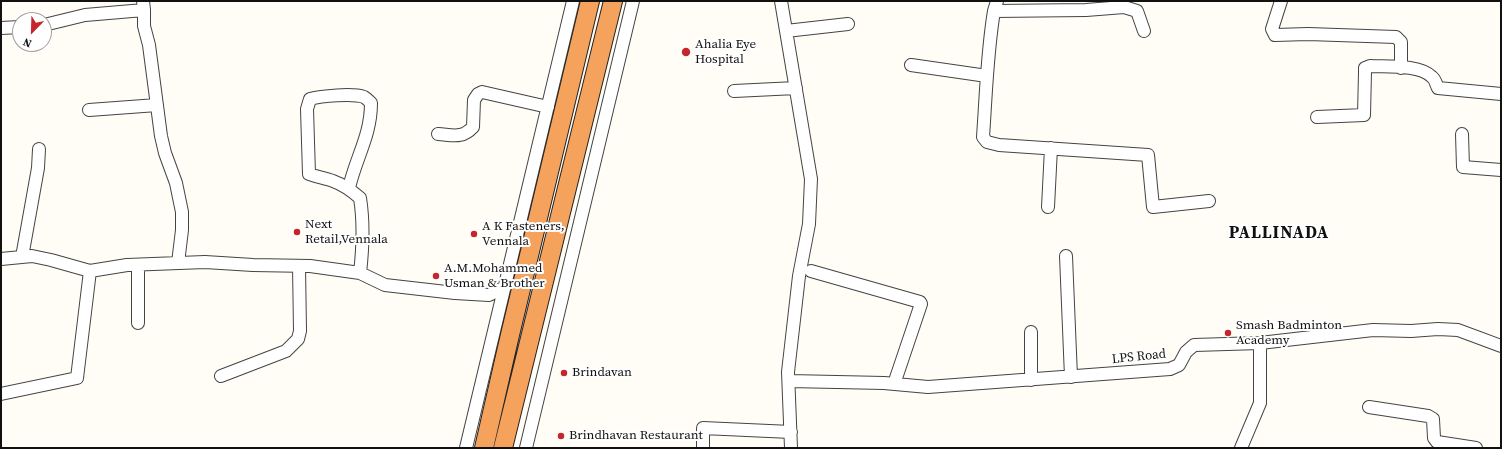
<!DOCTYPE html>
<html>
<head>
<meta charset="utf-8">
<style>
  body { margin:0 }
  #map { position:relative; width:1502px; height:449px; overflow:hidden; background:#fffdf5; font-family:"Source Serif 4",serif }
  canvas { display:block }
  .frame { position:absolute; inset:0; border:2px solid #111; pointer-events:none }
  .north { position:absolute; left:12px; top:12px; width:40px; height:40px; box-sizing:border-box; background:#fff; border:1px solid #a0a0a0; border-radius:50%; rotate:203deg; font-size:11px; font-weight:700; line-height:16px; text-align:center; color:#111 }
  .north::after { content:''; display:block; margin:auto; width:14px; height:18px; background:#c4262e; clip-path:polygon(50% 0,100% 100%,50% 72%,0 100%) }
</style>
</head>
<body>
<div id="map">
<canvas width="1502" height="449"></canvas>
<div class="frame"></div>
<div class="north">N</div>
</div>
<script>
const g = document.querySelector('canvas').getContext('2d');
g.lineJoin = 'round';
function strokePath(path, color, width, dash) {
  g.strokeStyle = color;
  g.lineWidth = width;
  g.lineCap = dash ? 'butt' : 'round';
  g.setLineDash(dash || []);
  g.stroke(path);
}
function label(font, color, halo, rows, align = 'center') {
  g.font = font + ' "Source Serif 4",serif';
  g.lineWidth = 4;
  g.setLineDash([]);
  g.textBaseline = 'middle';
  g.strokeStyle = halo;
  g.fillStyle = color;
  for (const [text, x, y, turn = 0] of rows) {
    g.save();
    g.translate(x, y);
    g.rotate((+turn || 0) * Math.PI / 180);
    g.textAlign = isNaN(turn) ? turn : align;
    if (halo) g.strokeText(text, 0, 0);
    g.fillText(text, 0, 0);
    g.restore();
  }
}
const minor = new Path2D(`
  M781 1 811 179 809 224 799 276 788 372 791 448
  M997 1 994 11 1086 10 1124 7 1137 11 1144 31
  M1281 1 1272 29 1275 35 1308 34 1396 37 1401 42V68
  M144 10V26L149 45 161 136 165 153 176 183 182 212V230L178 263
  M994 11C987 53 986 95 983 137L987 142 999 145 1148 155 1153 207 1209 201
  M44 25 85 15 144 10 143 1
  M1 28 20 27
  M786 31 848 24
  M911 65 987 76
  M734 91 796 88
  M89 110 157 105
  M1317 117 1364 115 1365 72V68L1370 66C1386 67 1420 64 1432 77 1435 79 1436 84 1438 88L1501 94
  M438 134C453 135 462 139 473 127L474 100 478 94 482 92 548 107
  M1462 134 1463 167 1501 170
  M349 188C356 157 371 136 371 103 369 101 366 98 364 97 353 93 321 96 310 99L307 109 309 174C317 177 325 178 333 181 344 185 352 191 360 198 364 223 363 247 360 273
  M1048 207 1051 148
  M1066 256 1071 377
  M22 257 38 168 39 149
  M1 259 32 256 51 260 90 271 127 265 205 262 253 265 310 266 360 273 385 285 455 293 489 295 505 287
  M138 265V323
  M811 271 920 302 921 304 894 384
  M221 376 286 351 298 339 300 331 299 266
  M1031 380V332
  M789 381 884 383 928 387 1170 369 1179 365 1186 352 1194 345 1260 343 1373 330 1411 331 1438 329 1458 330 1501 346
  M1 394 77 378 90 271
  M1369 407 1428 416 1433 419 1434 438 1437 442 1476 448
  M466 448 573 1
  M526 448 633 1
  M703 448V428L791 432
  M1241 448 1260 403V343`);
const highway = new Path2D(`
  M484 448 509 339 590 1
  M503 448 613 1`);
const markers = [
  [686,52,5,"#c4262e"],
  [297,232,4,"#c4262e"],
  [474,234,4,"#c4262e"],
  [436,276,4,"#c4262e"],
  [1228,333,4,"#c4262e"],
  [564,373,4,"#c4262e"],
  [561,436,4,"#c4262e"]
];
const poiNames = [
  ["Ahalia Eye",695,45],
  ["Hospital",695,60],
  ["Next",305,225],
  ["Retail,Vennala",305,240],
  ["A K Fasteners,",482,227],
  ["Vennala",482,242],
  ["A.M.Mohammed",444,269],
  ["Usman & Brother",444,284],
  ["Smash Badminton",1236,326],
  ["Academy",1236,341],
  ["Brindavan",572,373],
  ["Brindhavan Restaurant",569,436]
];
const streetNames = [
  ["LPS Road",1139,357,-6]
];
const districtNames = [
  ["PALLINADA",1279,234]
];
strokePath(minor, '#444', 14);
strokePath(highway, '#222', 20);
strokePath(minor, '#fff', 12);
strokePath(highway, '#f5a25d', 18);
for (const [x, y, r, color] of markers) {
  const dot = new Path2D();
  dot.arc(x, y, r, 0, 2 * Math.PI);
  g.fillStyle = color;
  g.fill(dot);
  strokePath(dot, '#fff', 1.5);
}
label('13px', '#111', '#fff', poiNames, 'left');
label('13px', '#111', '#fff', streetNames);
g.letterSpacing = '1px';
label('bold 17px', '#111', '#fff', districtNames);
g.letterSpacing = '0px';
</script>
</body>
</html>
